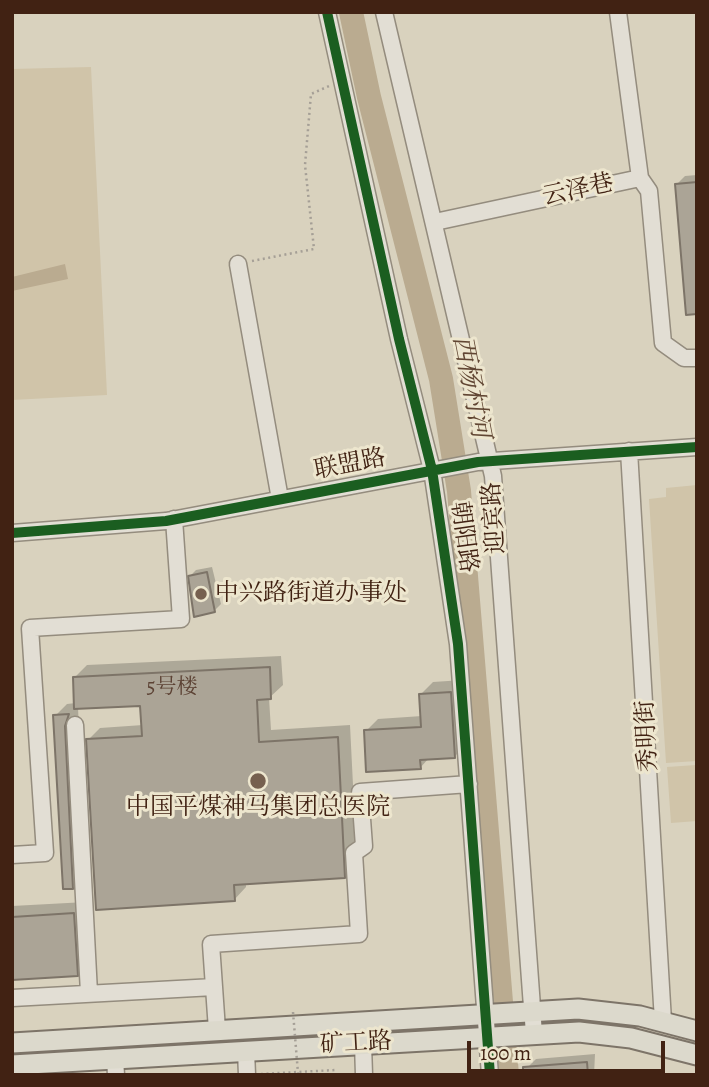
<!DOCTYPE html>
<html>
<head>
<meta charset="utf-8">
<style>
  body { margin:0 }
  #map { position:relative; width:709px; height:1087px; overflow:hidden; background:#d9d2be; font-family:Alegreya,serif }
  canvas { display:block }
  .frame { position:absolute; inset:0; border:14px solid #412213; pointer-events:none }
  .scale { position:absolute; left:467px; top:1041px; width:198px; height:32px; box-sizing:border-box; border:4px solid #412213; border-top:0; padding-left:9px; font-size:21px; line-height:24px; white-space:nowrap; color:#412213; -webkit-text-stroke:5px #ede6ce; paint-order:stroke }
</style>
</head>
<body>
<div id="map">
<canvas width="709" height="1087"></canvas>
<div class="frame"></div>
<div class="scale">100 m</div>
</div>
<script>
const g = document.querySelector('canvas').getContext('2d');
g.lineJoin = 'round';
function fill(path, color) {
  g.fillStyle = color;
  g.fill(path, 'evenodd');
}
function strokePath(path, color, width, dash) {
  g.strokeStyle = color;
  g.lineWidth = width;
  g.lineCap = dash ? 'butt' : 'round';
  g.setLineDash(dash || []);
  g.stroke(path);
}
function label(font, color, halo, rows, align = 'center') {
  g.font = font + ' Alegreya,"Noto Serif SC",serif';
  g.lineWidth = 6;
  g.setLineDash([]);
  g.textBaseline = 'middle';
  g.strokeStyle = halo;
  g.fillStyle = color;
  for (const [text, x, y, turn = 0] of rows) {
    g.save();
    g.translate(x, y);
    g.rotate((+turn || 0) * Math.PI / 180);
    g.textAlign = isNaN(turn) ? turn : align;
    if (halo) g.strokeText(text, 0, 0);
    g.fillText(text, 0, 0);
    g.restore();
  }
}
const green = new Path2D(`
  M91 67 107 395 12 400V69Z
  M697 485V761L666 763 649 499 666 497V488Z
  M696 765 697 821 671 823 667 767Z`);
const water = new Path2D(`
  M65 264 68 279 12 291V277Z`);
const shadow = new Path2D(`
  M697 175V312L677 184 685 176Z
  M212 567 221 604 215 610 190 576 196 570Z
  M281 656 283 685 269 698 271 730 350 725 357 865 344 877 246 883V887L234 900 88 740 100 728 143 725 141 704 78 707 85 875 72 887 55 716 67 704 76 703 75 677 87 665Z
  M463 680 467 744 454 757 429 758 420 768 366 731 378 719 422 716 421 694 433 682Z
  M86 902 89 962 77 975 12 978V906Z
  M595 1054 594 1075H528V1067L536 1059Z`);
const river = new Path2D(`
  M351 12 369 97 441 379 459 491 507 1075`);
const building = new Path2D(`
  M697 182V314L686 315 675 184Z
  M207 572 215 612 194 617 188 576Z
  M270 667 271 699 257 700 259 742 338 737 345 878 234 885 235 901 96 910 86 739 142 736 140 706 74 709 73 677Z
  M451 692 455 758 420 760 421 769 366 772 364 730 421 727 419 694Z
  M69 714 65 726 73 889H63L53 715Z
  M74 913 78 976 12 980V917Z
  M587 1062 588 1075H523V1067Z`);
const path = new Path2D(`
  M252 261 314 249 305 165 311 94 329 86
  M261 1074 335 1070`);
const minor = new Path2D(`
  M327 12 399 339 432 470 458 644 490 1075
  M384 12 493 476 534 1034
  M618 12 640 178 649 191 663 343 684 358H697
  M435 222 640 178
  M238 264 280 499
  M629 451 663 1021
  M12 533 166 521 478 462 697 447
  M75 725 89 993
  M12 855 45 853 30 628 181 619 174 519
  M12 998 214 987
  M217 1030 211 944 359 934 354 853 364 846 360 792 469 784
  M363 1044 364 1075
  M246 1051 247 1075
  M115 1059 116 1075`);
const major = new Path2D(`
  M12 1043 578 1009 640 1016 697 1031
  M12 1065 579 1032 631 1038 697 1055`);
const pathBridge = new Path2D(`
  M293 1012 298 1073`);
const cycleway = new Path2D(`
  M327 12 399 339 432 470 458 644 490 1075
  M12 533 166 521 478 462 697 447`);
const markers = [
  [201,594,7,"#76604f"],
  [258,781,9,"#76604f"]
];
const numberNames = [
  ["5号楼",172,688]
];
const streetNames = [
  ["云泽巷",578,191,-12],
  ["联盟路",350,465,-11],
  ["迎宾路",495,518,-94],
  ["朝阳路",463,537,82],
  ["秀明街",648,736,-93],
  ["矿工路",356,1044,-3]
];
const poiNames = [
  ["中兴路街道办事处",215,594],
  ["中国平煤神马集团总医院",258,808,"center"]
];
const waterNames = [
  ["西杨村河",470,387,79]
];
fill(green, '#d0c4a9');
fill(water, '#baab90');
fill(shadow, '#0003');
strokePath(river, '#baab90', 24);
fill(building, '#aba496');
strokePath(building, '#7d7468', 2);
strokePath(minor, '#948c7e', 19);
strokePath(major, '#7d7468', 23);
strokePath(path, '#a59f96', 2.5, [2, 3.5]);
strokePath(minor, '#e2ded4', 16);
strokePath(major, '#dcd9cc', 19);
strokePath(pathBridge, '#a59f96', 2.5, [2, 3.5]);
strokePath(cycleway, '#1b5e20', 10);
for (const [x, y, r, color] of markers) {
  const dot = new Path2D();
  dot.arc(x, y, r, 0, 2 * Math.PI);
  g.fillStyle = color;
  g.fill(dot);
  strokePath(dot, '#ede6ce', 2.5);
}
label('21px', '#5c4234', null, numberNames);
label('24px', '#412213', '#ede6ce', streetNames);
label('24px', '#412213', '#ede6ce', poiNames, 'left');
label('italic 26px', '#614633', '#ede6ce', waterNames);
</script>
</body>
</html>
